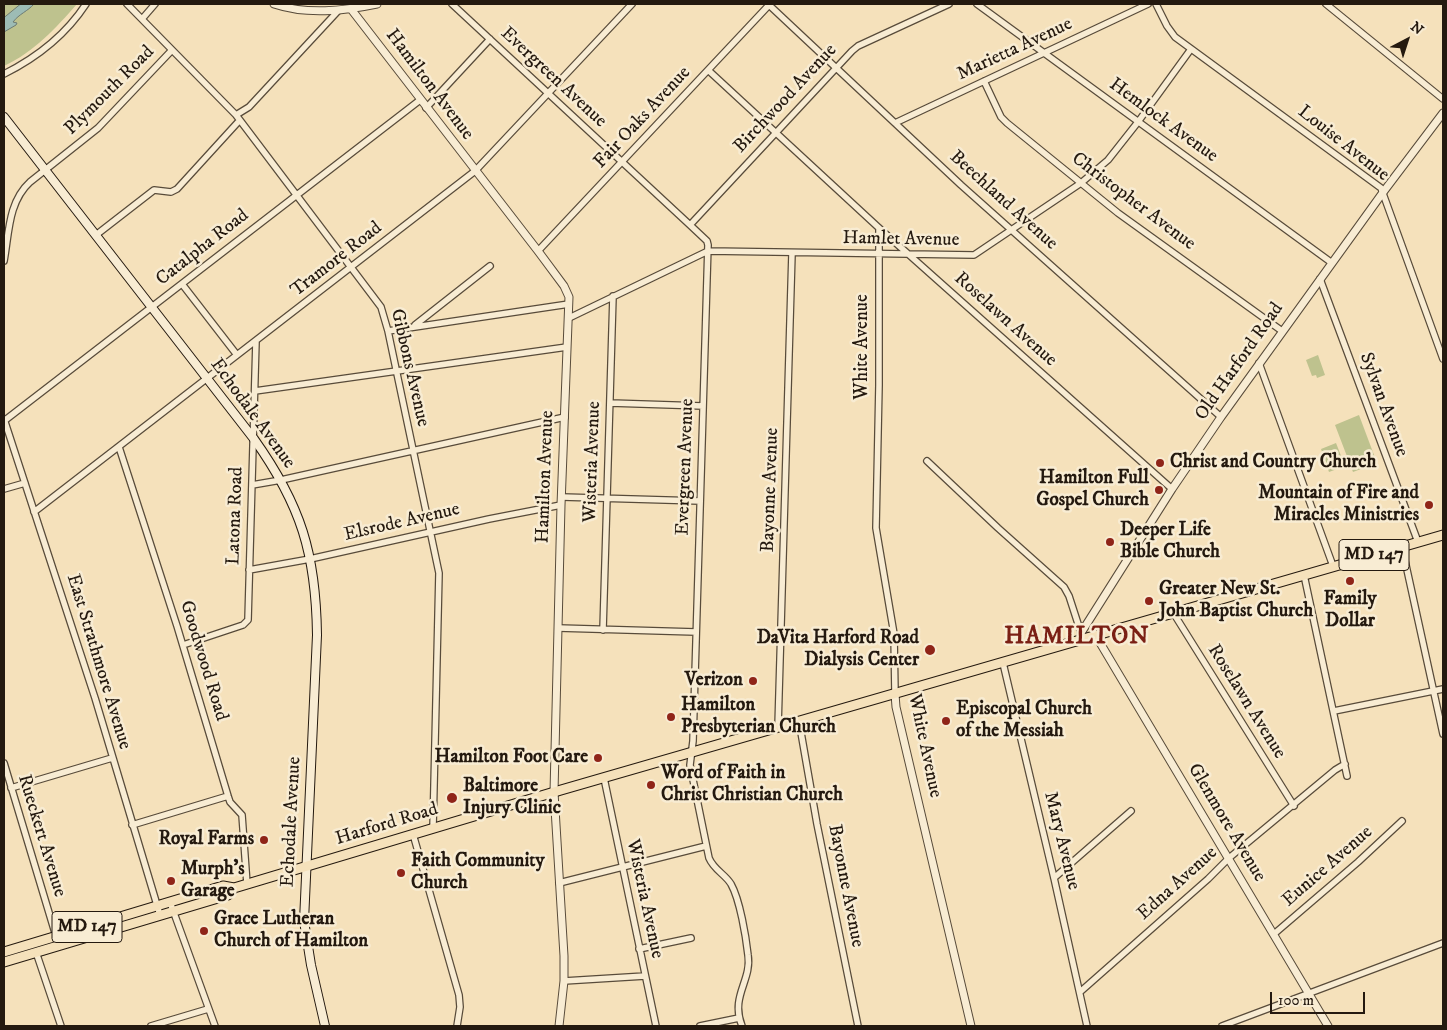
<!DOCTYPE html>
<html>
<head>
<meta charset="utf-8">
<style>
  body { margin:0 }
  #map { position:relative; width:1447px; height:1030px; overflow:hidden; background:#f5e1bb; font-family:"IM FELL DW Pica",serif }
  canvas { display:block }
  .frame { position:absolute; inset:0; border:5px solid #24190f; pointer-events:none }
  .north { position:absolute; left:1382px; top:15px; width:50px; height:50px; -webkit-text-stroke:4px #f8ecd3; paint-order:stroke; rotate:40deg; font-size:14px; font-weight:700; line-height:20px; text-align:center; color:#24190f }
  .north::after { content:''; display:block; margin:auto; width:18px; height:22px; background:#24190f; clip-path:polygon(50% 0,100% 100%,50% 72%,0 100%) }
  .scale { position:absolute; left:1270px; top:992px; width:95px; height:22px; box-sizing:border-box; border:2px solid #24190f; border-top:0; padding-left:6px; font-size:15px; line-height:18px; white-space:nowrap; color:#24190f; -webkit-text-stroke:4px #f8ecd3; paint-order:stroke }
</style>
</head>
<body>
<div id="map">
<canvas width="1447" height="1030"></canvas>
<div class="frame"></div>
<div class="north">N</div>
<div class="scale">100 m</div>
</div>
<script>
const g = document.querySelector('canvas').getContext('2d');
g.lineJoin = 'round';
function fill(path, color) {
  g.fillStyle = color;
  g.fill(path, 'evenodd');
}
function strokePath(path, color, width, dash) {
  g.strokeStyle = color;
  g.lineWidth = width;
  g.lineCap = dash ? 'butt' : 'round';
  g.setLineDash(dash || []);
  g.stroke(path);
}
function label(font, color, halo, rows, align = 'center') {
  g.font = font + ' "IM FELL DW Pica",serif';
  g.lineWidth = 5;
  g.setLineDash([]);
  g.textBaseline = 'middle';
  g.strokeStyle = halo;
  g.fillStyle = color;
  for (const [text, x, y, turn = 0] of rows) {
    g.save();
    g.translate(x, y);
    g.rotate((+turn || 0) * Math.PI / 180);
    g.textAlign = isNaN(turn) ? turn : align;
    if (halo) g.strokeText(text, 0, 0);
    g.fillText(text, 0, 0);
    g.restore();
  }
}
const green = new Path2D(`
  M4 4H77C56 28 34 52 4 66Z
  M1318 355 1325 375 1317 378 1316 375 1312 376 1306 360Z
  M1359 415 1377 463 1353 472 1335 425Z
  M1336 443 1345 466 1329 472 1321 449Z`);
const water = new Path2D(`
  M21 4H34C28 11 19 14 13 22L17 23 16 25 4 32V18Z`);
const minor = new Path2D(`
  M127 4 236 115 381 307 388 331 439 573 433 828
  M452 4 690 225 707 241 708 245 693 741 690 765 709 858C714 870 725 874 731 884 740 900 746 937 748 955 752 981 730 996 742 1026
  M768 4 961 185 1221 417
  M977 4 1332 263
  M1156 4 1167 26 1175 37 1381 188 1443 359
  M1326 4 1443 99
  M142 19 155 4
  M708 70 879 228 1172 489
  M4 74C38 57 65 36 86 4
  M984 81 1001 117 1007 123 1118 213 1282 331
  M426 108 490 39
  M236 115 249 107 338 11
  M895 123 1148 4
  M690 225 852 51 858 46 949 4
  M879 228V385L876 528 894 634 895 694
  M96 235 154 190 171 192 177 189 239 121
  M538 251 770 4
  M4 261C9 234 8 202 30 182L98 128 172 50
  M1320 279 1418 542
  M182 284 237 355
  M569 318 708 251 974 255 1081 183 1108 160 1138 122 1191 49
  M415 325 490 266
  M388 331 569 304
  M1259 363 1333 566
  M255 391 567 347
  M610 403 703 406
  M4 419 95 698 160 915
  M4 421 420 100
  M119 447 177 626 228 796 230 802 242 815 247 884
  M927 461 998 528 1064 587 1069 596 1081 633
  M252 485 281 480 565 417
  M4 489 25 483
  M562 497 700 501
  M34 512 475 171 632 4
  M1402 547 1443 734
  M249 570 310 559 489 519 561 505
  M1304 575 1347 776
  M1174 614 1294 806
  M558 628 696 632
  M603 630 613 296
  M183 645 243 625 248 620 256 341
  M1003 663 1054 878 1087 1026
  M1334 711 1443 689
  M799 721 817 824 858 1026
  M778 727 792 253
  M4 763 59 946
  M604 778 656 1026
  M11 788 112 758
  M132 825 228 796
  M413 834 459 995 460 1007 457 1026
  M1054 878 1131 811
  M559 883 706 846
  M170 902 215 1026
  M1274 934 1358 862 1402 821
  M639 949 691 938
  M36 952 61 1026
  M564 981 645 976
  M1080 992 1208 879 1229 858 1335 770 1345 764
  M151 1026 208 1009
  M700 1026 739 1018
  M1222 1026 1443 943`);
const tertiary = new Path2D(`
  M274 4C307 15 343 11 377 4
  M351 9 538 251 564 286 569 297 561 505 554 792 564 956V981L559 1026
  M1096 636 1328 1026
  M1081 640V633L1172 489 1221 417 1384 191 1443 113
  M895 694 896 707 971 1026`);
const secondary = new Path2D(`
  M4 117 254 439C301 505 316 554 317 635L304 921 311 965 325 1026`);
const primary = new Path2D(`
  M4 952 223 886 234 888 561 790 1443 535
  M4 962 228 895 234 888`);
const markers = [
  [1160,463,5,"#8f2418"],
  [1159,490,5,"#8f2418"],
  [1429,505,5,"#8f2418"],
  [1110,542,5,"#8f2418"],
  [1350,581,5,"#8f2418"],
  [1149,601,5,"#8f2418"],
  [930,650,6,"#8f2418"],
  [753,681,5,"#8f2418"],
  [671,717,5,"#8f2418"],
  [946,721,5,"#8f2418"],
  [598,758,5,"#8f2418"],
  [651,785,5,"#8f2418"],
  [452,798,6,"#8f2418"],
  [264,840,5,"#8f2418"],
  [401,873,5,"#8f2418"],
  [171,881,5,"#8f2418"],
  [204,931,5,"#8f2418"]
];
const shields = [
  [1374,555,70],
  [87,927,70]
];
const shieldNames = [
  ["MD 147",1374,555],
  ["MD 147",87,927]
];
const streetNames = [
  ["Marietta Avenue",1015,50,-25],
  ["Evergreen Avenue",553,78,43],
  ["Hamilton Avenue",429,85,53],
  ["Plymouth Road",110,91,-45],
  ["Birchwood Avenue",786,99,-47],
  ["Fair Oaks Avenue",643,118,-47],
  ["Hemlock Avenue",1163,121,36],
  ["Louise Avenue",1343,144,38],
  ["Beechland Avenue",1003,201,42],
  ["Christopher Avenue",1133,202,37],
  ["Hamlet Avenue",901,240,1],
  ["Catalpha Road",203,248,-38],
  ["Tramore Road",337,260,-38],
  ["Roselawn Avenue",1005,320,42],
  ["White Avenue",863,347,-90],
  ["Old Harford Road",1240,362,-55],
  ["Gibbons Avenue",409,368,77],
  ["Sylvan Avenue",1383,405,70],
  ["Echodale Avenue",252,414,54],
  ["Wisteria Avenue",593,462,-88],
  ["Evergreen Avenue",686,467,-88],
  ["Hamilton Avenue",546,477,-88],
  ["Bayonne Avenue",771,490,-88],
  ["Latona Road",236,516,-88],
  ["Elsrode Avenue",402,523,-13],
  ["Goodwood Road",203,661,73],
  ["East Strathmore Avenue",98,662,73],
  ["Roselawn Avenue",1246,702,58],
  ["White Avenue",924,746,78],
  ["Echodale Avenue",292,822,-87],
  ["Glenmore Avenue",1226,823,59],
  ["Harford Road",387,825,-17],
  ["Rueckert Avenue",41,836,73],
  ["Mary Avenue",1061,841,76],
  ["Eunice Avenue",1328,867,-41],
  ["Edna Avenue",1178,884,-42],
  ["Bayonne Avenue",845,886,79],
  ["Wisteria Avenue",644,899,78]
];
const poiNames = [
  ["Christ and Country Church",1170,463],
  ["Hamilton Full",1149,479,"right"],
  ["Gospel Church",1149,501,"right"],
  ["Mountain of Fire and",1419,494,"right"],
  ["Miracles Ministries",1419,516,"right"],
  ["Deeper Life",1120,531],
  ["Bible Church",1120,553],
  ["Greater New St.",1159,590],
  ["John Baptist Church",1159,612],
  ["Family",1350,600,"center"],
  ["Dollar",1350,622,"center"],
  ["DaVita Harford Road",919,639,"right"],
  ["Dialysis Center",919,661,"right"],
  ["Verizon",743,681,"right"],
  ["Hamilton",681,706],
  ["Presbyterian Church",681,728],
  ["Episcopal Church",956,710],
  ["of the Messiah",956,732],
  ["Hamilton Foot Care",588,758,"right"],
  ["Word of Faith in",661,774],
  ["Christ Christian Church",661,796],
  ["Baltimore",463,787],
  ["Injury Clinic",463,809],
  ["Royal Farms",254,840,"right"],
  ["Faith Community",411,862],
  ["Church",411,884],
  ["Murph's",181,870],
  ["Garage",181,892],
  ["Grace Lutheran",214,920],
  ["Church of Hamilton",214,942]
];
const districtNames = [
  ["HAMILTON",1077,638]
];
fill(green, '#bec28e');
fill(water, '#9dbcb5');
strokePath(water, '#6d7b73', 1);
strokePath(minor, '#584b3a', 8);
strokePath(tertiary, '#584b3a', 9);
strokePath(secondary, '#24190f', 10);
strokePath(primary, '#24190f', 11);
strokePath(minor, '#f8ecd3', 5.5);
strokePath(tertiary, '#f8ecd3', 7);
strokePath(secondary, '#f8ecd3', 8);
strokePath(primary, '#f5e1bb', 9);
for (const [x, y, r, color] of markers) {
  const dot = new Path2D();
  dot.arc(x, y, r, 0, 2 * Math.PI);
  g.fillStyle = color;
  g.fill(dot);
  strokePath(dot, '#f8ecd3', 2);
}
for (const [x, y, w] of shields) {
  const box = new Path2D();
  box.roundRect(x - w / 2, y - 15.5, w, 31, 4);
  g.fillStyle = '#f8ecd3';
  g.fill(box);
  strokePath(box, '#24190f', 1);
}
label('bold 18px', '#24190f', null, shieldNames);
label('19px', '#24190f', '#f8ecd3', streetNames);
label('bold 19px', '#24190f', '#f8ecd3', poiNames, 'left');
g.letterSpacing = '1px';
label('bold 24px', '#7a1f14', '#f8ecd3', districtNames);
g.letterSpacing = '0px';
</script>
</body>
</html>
